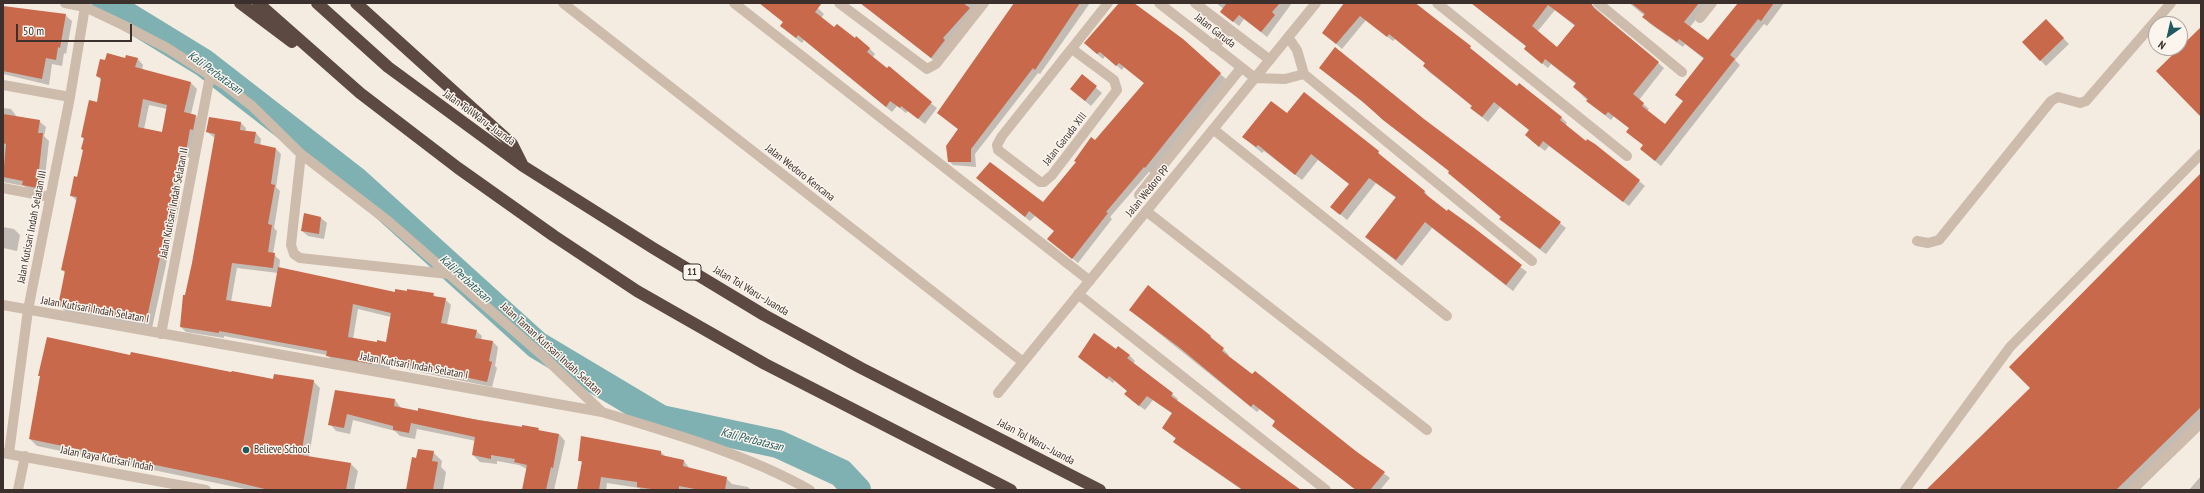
<!DOCTYPE html>
<html>
<head>
<meta charset="utf-8">
<style>
  body { margin:0 }
  #map { position:relative; width:2204px; height:493px; overflow:hidden; background:#f4ebe1; font-family:"PT Sans Narrow",sans-serif }
  canvas { display:block }
  .frame { position:absolute; inset:0; border:4px solid #3b302b; pointer-events:none }
  .north { position:absolute; left:2148px; top:16px; width:40px; height:40px; box-sizing:border-box; background:#fbf5ee; border:1px solid #aea6a0; border-radius:50%; rotate:214deg; font-size:11px; font-weight:700; line-height:16px; text-align:center; color:#3b302b }
  .north::after { content:''; display:block; margin:auto; width:14px; height:18px; background:#1f5a5e; clip-path:polygon(50% 0,100% 100%,50% 72%,0 100%) }
  .scale { position:absolute; left:16px; top:24px; width:116px; height:18px; box-sizing:border-box; border:2px solid #3b302b; border-top:0; padding-left:5px; font-size:12px; line-height:14px; white-space:nowrap; color:#3b302b; -webkit-text-stroke:3px #fbf5ee; paint-order:stroke }
</style>
</head>
<body>
<div id="map">
<canvas width="2204" height="493"></canvas>
<div class="frame"></div>
<div class="north">N</div>
<div class="scale">50 m</div>
</div>
<script>
const g = document.querySelector('canvas').getContext('2d');
g.lineJoin = 'round';
function fill(path, color) {
  g.fillStyle = color;
  g.fill(path, 'evenodd');
}
function strokePath(path, color, width, dash) {
  g.strokeStyle = color;
  g.lineWidth = width;
  g.lineCap = dash ? 'butt' : 'round';
  g.setLineDash(dash || []);
  g.stroke(path);
}
function label(font, color, halo, rows, align = 'center') {
  g.font = font + ' "PT Sans Narrow",sans-serif';
  g.lineWidth = 3;
  g.setLineDash([]);
  g.textBaseline = 'middle';
  g.strokeStyle = halo;
  g.fillStyle = color;
  for (const [text, x, y, turn = 0] of rows) {
    g.save();
    g.translate(x, y);
    g.rotate((+turn || 0) * Math.PI / 180);
    g.textAlign = isNaN(turn) ? turn : align;
    if (halo) g.strokeText(text, 0, 0);
    g.fillText(text, 0, 0);
    g.restore();
  }
}
const shadow = new Path2D(`
  M760 3H812L824 14 821 18 835 29 869 48 875 54 872 58 937 108 925 124 908 111 906 113 897 106 892 112 804 40 802 43 788 32 782 26 784 23Z
  M862 3H981L937 63Z
  M1022 3H1090L1040 74 1038 73 975 154 976 167 953 165 948 160 947 147 959 130 938 113Z
  M1120 3H1133L1182 40 1226 79 1151 173 1149 172 1110 217 1112 219 1078 263 1048 239 1055 231 1035 216 1030 221 983 183 1044 204 1145 84 1124 67 1122 70 1105 56 1103 59 1091 49Z
  M1216 3H1292L1267 37 1244 19 1239 26 1221 12 1224 9Z
  M1345 3H1416L1517 87 1520 84 1562 118 1567 123 1565 126 1586 142 1594 144 1645 186 1629 206 1549 146 1545 151 1532 141 1530 130 1500 107 1488 122 1477 113 1473 106 1429 72 1424 66 1426 64 1395 39 1393 41 1366 20 1342 49 1324 33Z
  M1471 3H1586L1592 5 1664 68 1639 100 1649 109 1647 111 1665 126 1684 102 1676 95 1704 59 1685 44 1683 47 1649 23 1644 17 1645 16 1629 3H1709L1690 27 1708 42 1746 3H1784L1767 26 1764 24 1735 60 1740 65 1661 166 1641 149 1644 145 1630 129 1614 116 1611 120 1593 106 1574 87 1576 84 1551 64 1548 68 1525 49 1527 47ZM1555 10 1575 26 1558 48 1537 32Z
  M3 7 65 15 72 21 66 54 64 53 62 66 52 64 49 85 3 74Z
  M2046 20 2069 44 2046 66 2023 42Z
  M137 58 143 65 142 70 191 83 197 89 191 114 196 116 202 122 192 158 186 157 177 198 180 201 152 328 66 312 59 306 65 273 62 269 77 201 71 195 78 178 84 151 82 149 84 139 82 137 98 103 102 81 97 76 106 61ZM149 105 167 109 162 133 144 129Z
  M1326 73 1424 120 1566 228 1546 254 1543 252 1506 224 1502 217 1450 172Z
  M1082 76 1102 93 1091 106 1071 89Z
  M3 108 11 109 17 117 39 121 46 127 44 136 49 141 43 194 30 191 24 186 3 182Z
  M1287 115 1378 152 1384 159 1425 192 1430 199 1527 272 1513 291 1432 228 1402 266 1366 237 1396 198 1376 183 1347 220 1332 207 1350 184 1318 160 1302 180 1264 151 1262 153 1243 137Z
  M241 123 246 128 245 132 256 133 261 139 260 146 276 149 281 154 276 187 280 191 274 228 277 231 273 254 280 260 279 269 396 293 433 294 437 298 445 299 451 305 447 325 476 331 482 336 481 340 493 342 498 347 495 366 497 368 492 387 390 366V370L333 361 327 355 224 336V338L186 332 181 327 215 138 207 132ZM237 268 278 273 271 309 231 302ZM358 309 391 317 386 343 378 344 353 339Z
  M2201 174V429L2139 490H1927L2031 388Z
  M321 218 327 223 324 239 308 236 302 231Z
  M3 227 14 229 20 235 17 251 3 248Z
  M1130 310 1210 336 1229 355 1228 356 1390 478 1380 490H1356L1279 431 1276 422 1260 409 1257 412Z
  M1116 350 1129 355 1135 361 1133 364 1172 394 1178 399 1177 401 1299 490H1242L1180 447 1174 442 1176 439 1163 428 1173 414 1153 400 1145 410 1131 400 1128 391 1115 380 1113 383 1079 357Z
  M131 357 273 380 313 381 320 388 309 457 351 464 358 471 354 490H250L37 446 30 439Z
  M336 391 395 400 401 408 538 429 541 432 559 434 565 441 554 490H523L527 469 519 465 497 461V464L480 462 473 455 476 441 417 429 415 439 400 436 395 431 353 420 350 434 336 431 330 424Z
  M433 452 442 461 441 467 446 472 443 490H407L417 459Z
  M661 452 666 457 684 461 690 469 726 478 732 484 748 487 751 490H642L639 488 607 483 606 490H578L583 464 579 460Z
  M2201 476V490H2189Z`);
const river = new Path2D(`
  M106 3 204 63 356 181 537 345 661 419 778 444 841 473 857 490`);
const building = new Path2D(`
  M759 3H822L815 12 834 27 837 24 855 38 856 36 870 48 867 52 887 68 889 66 932 102 918 119 901 106 900 108 890 101 886 107 798 35 796 38 780 26 783 22Z
  M860 3H963L970 8 943 38 945 40 931 58Z
  M1014 3H1080L1035 70 1033 68 971 149V162H948L946 146 958 129 937 113Z
  M1119 3H1134L1183 39 1221 73 1145 168 1144 167 1106 212 1108 213 1072 259 1047 239 1054 231 1029 211 1025 217 976 178 990 162 1043 202 1076 162 1074 161 1091 137 1095 140 1144 83 1119 63 1116 66 1100 52 1097 54 1084 43Z
  M1224 3H1280L1272 12 1275 15 1261 32 1239 15 1233 22 1220 12 1226 4Z
  M1344 3H1415L1471 46 1470 48 1517 86 1519 83 1562 117 1560 120 1586 141 1587 139 1595 144 1640 180 1623 202 1543 141 1539 147 1525 135 1529 130 1494 102 1482 117 1470 108 1472 106 1423 66 1425 63 1389 34 1387 37 1360 16 1336 44 1322 33Z
  M1471 3H1591L1594 8 1659 62 1633 94 1644 103 1642 106 1665 124 1683 101 1675 95 1704 58 1679 39 1677 42 1657 28 1642 17 1645 14 1631 3H1699L1684 22 1708 40 1738 3H1774L1761 21 1758 19 1730 55 1735 59 1655 161 1640 149 1643 145 1626 132 1629 128 1608 112 1605 115 1586 101 1588 99 1573 87 1576 83 1545 59 1542 64 1524 49 1526 46ZM1548 5 1575 25 1557 47 1532 26Z
  M3 6 66 14 60 48 58 47 56 60 46 58 42 79 3 71Z
  M2046 19 2064 38 2040 61 2022 42Z
  M2201 27V117L2156 71Z
  M1335 47 1424 119 1561 222 1540 249 1499 219 1501 217 1448 173 1449 171 1383 120 1362 101 1319 68Z
  M107 53 125 58 126 55 138 58 135 67 191 82 184 112 196 115 193 130 190 129 186 152 180 151 171 193 174 194 146 322 58 306 65 271 61 270 77 197 70 196 74 176 77 177 83 150 81 149 84 138 81 137 89 100 97 102 101 78 96 76 100 59 105 60ZM143 99 167 105 162 132 138 127Z
  M1082 74 1097 86 1085 101 1070 89Z
  M1304 92 1379 151 1378 153 1425 191 1424 193 1447 211 1448 209 1473 227 1522 265 1506 285 1425 222 1396 260 1365 237 1396 197 1369 178 1340 215 1330 207 1349 184 1311 154 1295 175 1258 145 1256 147 1242 137 1271 101 1287 113Z
  M3 114 40 120 38 133H43L37 188 22 185 23 181 3 177 6 144 3 143Z
  M209 117 241 122 240 130 256 132 254 143 276 148 271 184 275 185 268 224 272 225 268 252 275 253 273 268 232 263 226 300 271 307 278 267 395 292V289L407 291V289L434 293 433 296 446 298 441 323 477 330 475 338 493 341 489 361 492 362 487 382 426 368 385 361V365L372 362V364L326 356 327 351 219 331V333L180 327 183 295H185L192 263 215 134 206 132ZM353 304 391 313 386 342 377 340V342L348 337Z
  M2201 173V407L2116 490H1926L2030 388 2009 367Z
  M304 213 321 217 319 234 301 231Z
  M1148 285 1211 336 1210 337 1224 348 1222 351 1252 374 1255 371 1357 452 1385 472 1370 490H1356L1272 426 1275 421 1253 404 1251 407 1180 348 1129 310Z
  M1094 333 1116 349 1118 346 1130 355 1127 358 1173 393 1171 396 1301 490H1243L1173 442 1176 438 1162 428 1172 413 1147 396 1139 406 1124 394 1127 391 1109 376 1107 379 1078 357Z
  M47 337 130 355 131 352 231 372 232 371 273 379 274 374 314 380 301 455 351 463 346 490H269L223 479 29 439 40 376H38Z
  M335 390 395 399 394 406 418 411V408L478 420 522 427V425L539 428 538 430 559 434 553 468 551 467 546 490H522L527 465 514 462 515 459 491 455V459L472 455 475 437 411 423 409 433 393 430V426L347 414 344 428 328 425Z
  M581 436 661 451V455L684 460 683 466 727 477 725 490H700L679 486V490H658L637 487V482L601 477 599 490H577L582 461H578Z
  M418 449 434 451 432 461 438 462 433 490H406L412 457 416 458Z`);
const minor = new Path2D(`
  M65 3 85 7 123 25 167 48 225 85 252 106 301 154 388 221 543 356 602 412
  M563 3 1023 362
  M734 3 1090 281
  M839 3 927 69 936 64 984 3
  M1159 3 1255 78 1285 79 1304 74
  M1195 3 1270 60
  M1437 3 1627 156
  M1598 3 1682 72
  M1700 18 1712 3
  M1288 37 1297 50 1304 74 1532 261
  M1214 47 1229 29
  M1072 49 1114 80 1117 90 1052 175 1044 182H1040L998 150 997 145 1002 136 1108 3
  M3 85 70 97
  M1213 129 1447 316
  M301 154 291 245 294 254 300 258 448 274
  M3 188 50 197
  M1139 195 1241 68
  M1146 211 1427 430
  M1917 241 1928 243 1939 240 2051 101 2058 97 2080 103 2086 101 2171 3
  M1078 294 1326 490
  M3 305 602 412C672 433 746 454 810 490
  M161 334 210 76
  M998 393 1316 3
  M3 453 206 490
  M9 453 28 310 70 97 85 7
  M18 490 25 456
  M1905 490 2010 347 2201 154
  M2132 490 2201 423`);
const highway = new Path2D(`
  M240 3 292 42
  M258 3 360 93 458 168 554 236 637 291 765 364 1011 490
  M317 3 388 67 523 166 653 248 764 315 861 368 1100 490
  M356 3 512 144 523 166`);
const markers = [
  [246,450,4,"#1f5a5e"]
];
const shields = [
  [692,272,18]
];
const shieldNames = [
  ["11",692,272]
];
const streetNames = [
  ["Jalan Garuda",1215,31,38],
  ["Jalan Tol Waru–Juanda",479,118,36],
  ["Jalan Garuda XIII",1065,139,-52],
  ["Jalan Wedoro Kencana",800,173,38],
  ["Jalan Wedoro PP",1148,191,-51],
  ["Jalan Kutisari Indah Selatan II",174,203,-79],
  ["Jalan Kutisari Indah Selatan III",32,227,-79],
  ["Jalan Tol Waru–Juanda",751,291,31],
  ["Jalan Kutisari Indah Selatan I",95,310,10],
  ["Jalan Taman Kutisari Indah Selatan",551,349,42],
  ["Jalan Kutisari Indah Selatan I",414,366,10],
  ["Jalan Tol Waru–Juanda",1036,442,28],
  ["Jalan Raya Kutisari Indah",107,459,11]
];
const poiNames = [
  ["Believe School",254,450]
];
const waterNames = [
  ["Kali Perbatasan",215,73,36],
  ["Kali Perbatasan",465,279,42],
  ["Kali Perbatasan",752,440,14]
];
fill(shadow, '#0003');
strokePath(river, '#7fb0b2', 28);
fill(building, '#c8694b');
strokePath(minor, '#cdbbac', 10);
strokePath(highway, '#5c4a42', 12);
for (const [x, y, r, color] of markers) {
  const dot = new Path2D();
  dot.arc(x, y, r, 0, 2 * Math.PI);
  g.fillStyle = color;
  g.fill(dot);
  strokePath(dot, '#fbf5ee', 1.5);
}
for (const [x, y, w] of shields) {
  const box = new Path2D();
  box.roundRect(x - w / 2, y - 8, w, 16, 3);
  g.fillStyle = '#fbf5ee';
  g.fill(box);
  strokePath(box, '#3b302b', 1);
}
label('bold 10px', '#3b302b', null, shieldNames);
label('11px', '#3b302b', '#fbf5ee', streetNames);
label('11px', '#3b302b', '#fbf5ee', poiNames, 'left');
label('italic 12px', '#1f5a5e', '#fbf5ee', waterNames);
</script>
</body>
</html>
